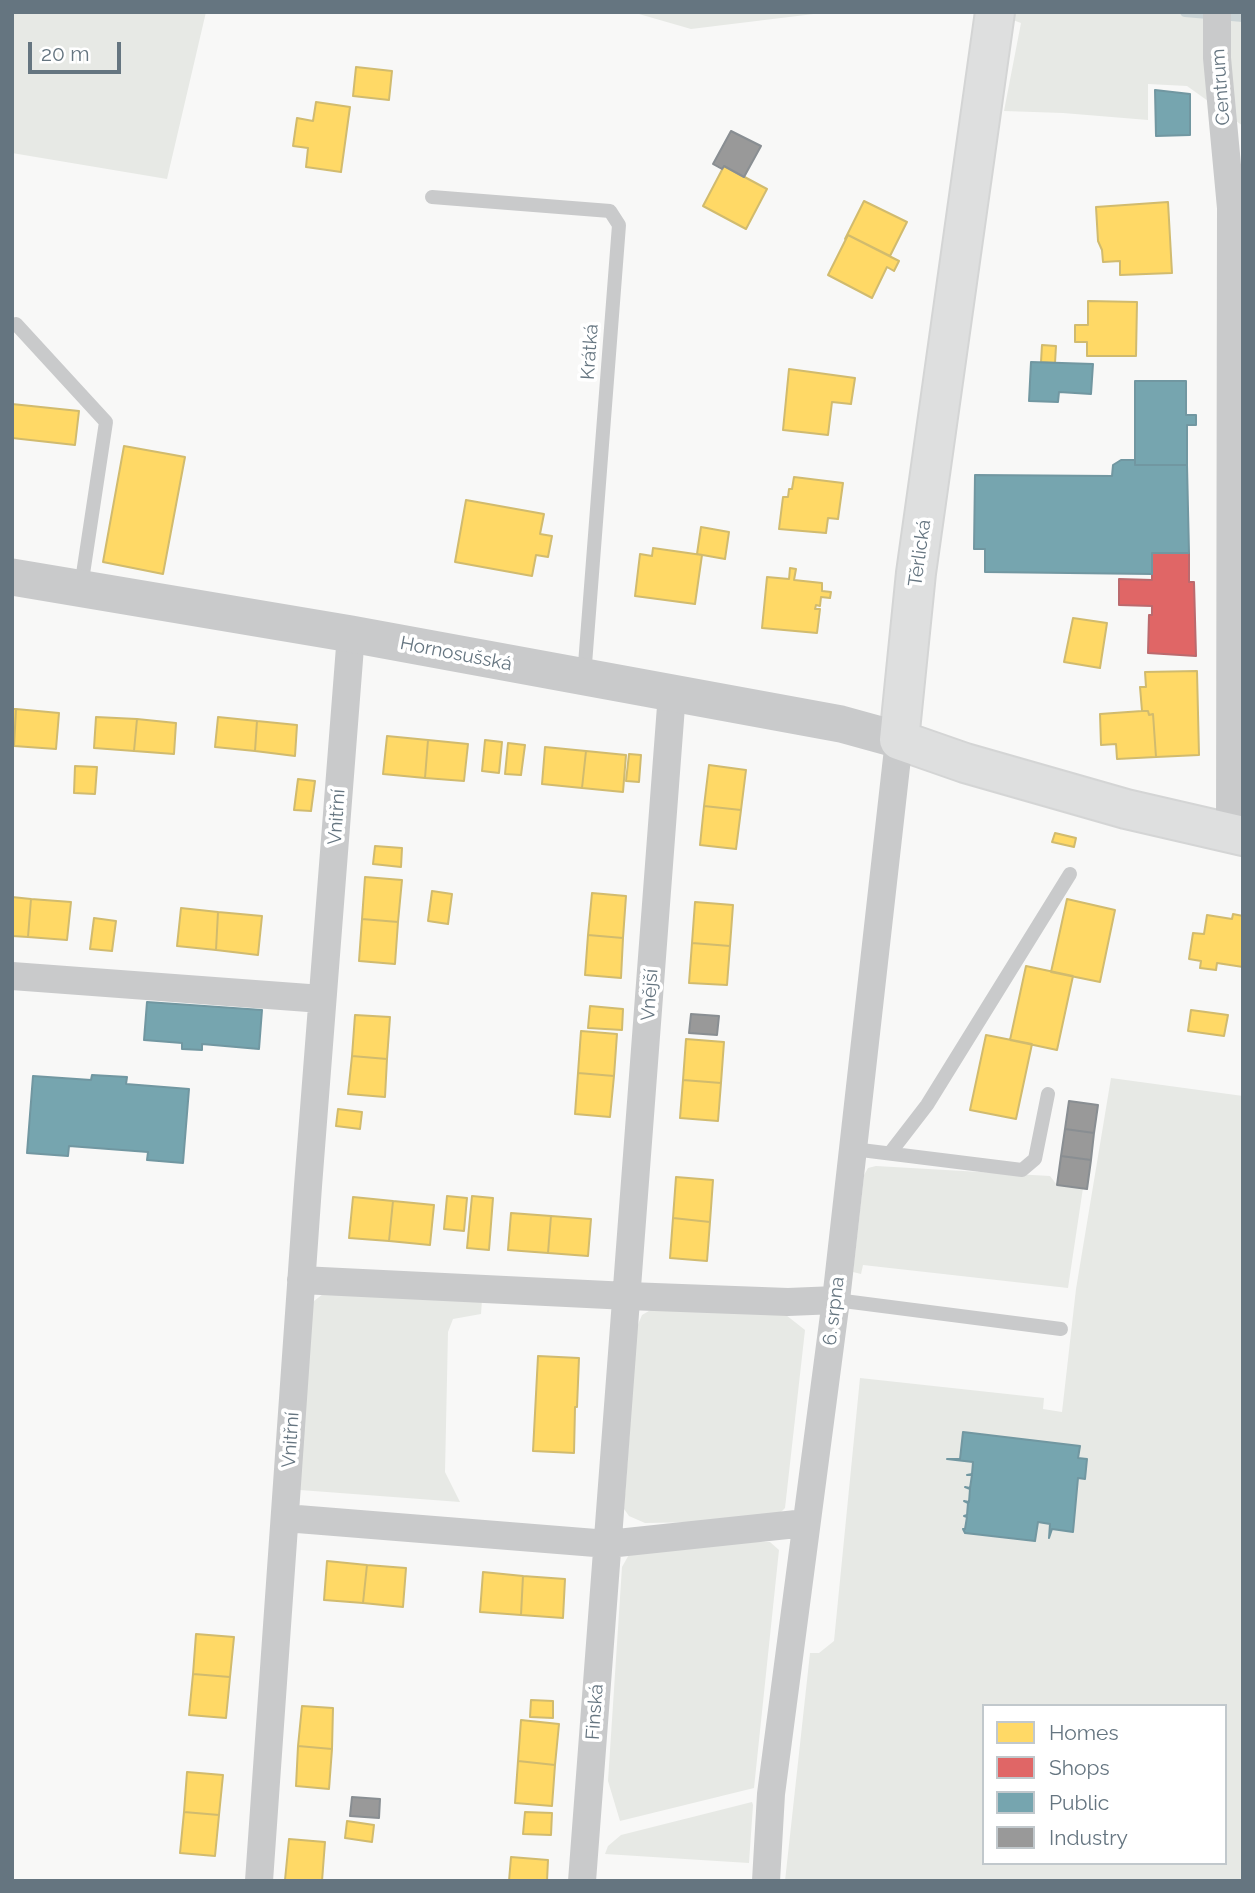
<!DOCTYPE html>
<html>
<head>
<meta charset="utf-8">
<style>
  body { margin:0 }
  #map { position:relative; width:1255px; height:1893px; overflow:hidden; background:#f8f8f7; font-family:Raleway,sans-serif }
  canvas { display:block }
  .frame { position:absolute; inset:0; border:14px solid #657580; pointer-events:none }
  .legend { position:absolute; left:982px; top:1704px; width:245px; height:161px; box-sizing:border-box; background:#fff; border:2px solid #c1c8cc; margin:0; padding:9px 12px; list-style:none; font-size:21px; color:#657580 }
  .legend li { display:flex; align-items:center; gap:14px; height:35px }
  .legend b { width:35px; border:2px solid #c1c8cc }
  .scale { position:absolute; left:28px; top:42px; width:93px; height:32px; box-sizing:border-box; border:4px solid #657580; border-top:0; padding-left:9px; font-size:21px; line-height:24px; white-space:nowrap; color:#657580; -webkit-text-stroke:5px #fff; paint-order:stroke }
</style>
</head>
<body>
<div id="map">
<canvas width="1255" height="1893"></canvas>
<div class="frame"></div>
<ul class="legend">
<li><b style="height:19px;background:#ffd966"></b>Homes</li>
<li><b style="height:19px;background:#e06666"></b>Shops</li>
<li><b style="height:19px;background:#76a5af"></b>Public</li>
<li><b style="height:19px;background:#999"></b>Industry</li>
</ul>
<div class="scale">20 m</div>
</div>
<script>
const g = document.querySelector('canvas').getContext('2d');
g.lineJoin = 'round';
function fill(path, color) {
  g.fillStyle = color;
  g.fill(path, 'evenodd');
}
function strokePath(path, color, width, dash) {
  g.strokeStyle = color;
  g.lineWidth = width;
  g.lineCap = dash ? 'butt' : 'round';
  g.setLineDash(dash || []);
  g.stroke(path);
}
function label(font, color, halo, rows, align = 'center') {
  g.font = font + ' Raleway,sans-serif';
  g.lineWidth = 7;
  g.setLineDash([]);
  g.textBaseline = 'middle';
  g.strokeStyle = halo;
  g.fillStyle = color;
  for (const [text, x, y, turn = 0] of rows) {
    g.save();
    g.translate(x, y);
    g.rotate((+turn || 0) * Math.PI / 180);
    g.textAlign = isNaN(turn) ? turn : align;
    if (halo) g.strokeText(text, 0, 0);
    g.fillText(text, 0, 0);
    g.restore();
  }
}
const green = new Path2D(`
  M12 12H206L167 179 12 153Z
  M632 12H830L691 29Z
  M991 12H1243V126L1187 86 1148 84V120L1063 113 1004 111 1021 23Z
  M1111 1078 1243 1096V1881H785L810 1653H819L834 1641 860 1378 1044 1398 1043 1409 1062 1412 1076 1289ZM984 1706H1225V1863H984Z
  M876 1166 1050 1176 1057 1185 1083 1188 1068 1288 863 1265 861 1274 853 1272 864 1175 868 1168Z
  M323 1294 482 1300 481 1314 453 1319 448 1332 445 1472 460 1502 300 1490 309 1305Z
  M654 1308 786 1315 805 1330 785 1508 779 1514 763 1521 645 1523 629 1516 624 1509 637 1327 642 1315Z
  M682 1540 770 1542 779 1550 754 1788 620 1821 608 1781 622 1567 631 1551Z
  M752 1802 753 1805 749 1863 605 1854 608 1846 621 1835Z`);
const homes = new Path2D(`
  M356 67 392 71 389 100 353 96Z
  M316 102 350 107 341 172 306 167 308 148 293 146 297 118 313 121Z
  M724 166 767 189 746 229 703 206Z
  M864 201 907 222 890 256 848 235 845 239Z
  M1168 202 1172 273 1120 275V261L1103 262 1102 250 1098 241 1096 207Z
  M848 235 899 261 894 271 887 267 872 298 828 275Z
  M1088 301 1137 302 1136 356H1087V342H1075V325H1088Z
  M1042 345 1056 346 1055 363 1041 362Z
  M789 369 855 378 851 404 832 402 828 435 783 430Z
  M12 404 79 411 75 445 12 438Z
  M124 446 185 457 163 574 103 562Z
  M794 477 843 483 838 519 828 518 826 533 779 529 783 497H788L789 489H792Z
  M466 500 544 514 540 534 552 536 548 557 536 555 532 576 455 562Z
  M701 527 729 532 725 559 697 554Z
  M653 548 702 555 695 604 635 596 640 554 652 556Z
  M790 568 796 569 794 580 822 583V591L831 592 830 598 821 597 820 606 816 605 815 609H820L817 633 762 628 767 577 789 579Z
  M1073 618 1107 623 1100 668 1064 662Z
  M1197 671 1199 755 1156 757 1153 714 1149 715 1148 711H1142L1140 687H1146L1145 672Z
  M12 709H16L14 746 12 745Z
  M16 709 59 713 56 749 14 746Z
  M1142 711H1148L1149 715 1153 714 1156 757 1117 759 1116 744 1101 745 1100 714Z
  M96 717 137 719 134 751 94 748Z
  M218 717 257 721 255 751 215 747Z
  M137 719 176 723 174 754 134 751Z
  M257 721 297 725 295 756 255 751Z
  M387 736 428 740 425 778 383 774Z
  M428 740 468 744 464 781 425 778Z
  M485 740 502 742 499 773 482 771Z
  M508 743 525 745 521 775 505 774Z
  M545 747 586 751 582 788 542 784Z
  M586 751 626 755 623 792 582 788Z
  M629 754 641 755 639 782 626 781Z
  M709 765 746 770 741 810 704 806Z
  M75 766 97 767 95 794 74 793Z
  M298 779 315 781 311 811 294 810Z
  M704 806 741 810 736 849 700 845Z
  M1055 833 1076 838 1074 847 1052 842Z
  M375 846 402 848 401 867 373 864Z
  M365 877 402 880 398 922 362 919Z
  M432 891 452 894 448 924 428 921Z
  M592 893 626 896 623 938 588 935Z
  M12 897 31 899 28 937 12 936Z
  M31 899 71 902 67 940 28 937Z
  M1067 899 1115 910 1100 982 1051 972Z
  M695 902 733 905 730 946 692 943Z
  M181 908 218 912 216 950 177 946Z
  M218 912 262 916 258 955 216 950Z
  M1233 914 1243 916V967L1217 963 1216 970 1200 968 1201 961 1189 959 1193 933 1204 934 1207 915 1232 919Z
  M94 918 116 921 112 951 90 949Z
  M362 919 398 922 395 964 359 961Z
  M588 935 623 938 621 978 585 975Z
  M692 943 730 946 727 985 689 983Z
  M1026 966 1073 976 1057 1050 1010 1040Z
  M590 1006 623 1009 622 1030 588 1028Z
  M1191 1010 1228 1015 1224 1036 1188 1031Z
  M355 1015 390 1017 387 1059 352 1056Z
  M581 1031 617 1034 614 1076 578 1073Z
  M986 1035 1032 1044 1016 1119 970 1110Z
  M686 1039 724 1042 721 1083 683 1080Z
  M352 1056 387 1059 385 1097 348 1094Z
  M578 1073 614 1076 610 1117 575 1114Z
  M683 1080 721 1083 718 1121 680 1118Z
  M338 1109 362 1112 360 1129 336 1126Z
  M676 1177 713 1180 710 1222 673 1218Z
  M447 1196 467 1198 464 1231 444 1229Z
  M472 1196 493 1198 489 1250 467 1248Z
  M353 1197 393 1201 389 1241 349 1238Z
  M393 1201 434 1205 430 1245 389 1241Z
  M511 1213 551 1216 548 1253 508 1250Z
  M551 1216 591 1219 588 1256 548 1253Z
  M673 1218 710 1222 707 1261 670 1258Z
  M538 1356 579 1358 577 1407H575L574 1453 533 1451Z
  M327 1561 367 1565 363 1603 324 1600Z
  M367 1565 406 1568 403 1607 363 1603Z
  M483 1572 523 1576 521 1615 480 1612Z
  M523 1576 565 1579 563 1618 521 1615Z
  M196 1634 234 1637 230 1677 193 1674Z
  M193 1674 230 1677 226 1718 189 1715Z
  M531 1700 553 1701V1718L530 1717Z
  M302 1706 333 1708 332 1749 298 1746Z
  M521 1720 559 1724 555 1765 518 1761Z
  M298 1746 332 1749 329 1789 296 1786Z
  M518 1761 555 1765 552 1806 515 1803Z
  M187 1772 223 1775 219 1815 184 1812Z
  M184 1812 219 1815 215 1856 180 1853Z
  M525 1812 552 1813 551 1835 523 1834Z
  M347 1821 374 1825 372 1842 345 1838Z
  M289 1839 325 1842 322 1881 285 1880Z
  M511 1857 548 1860 547 1881H509Z`);
const shops = new Path2D(`
  M1152 553H1189V582H1194L1196 656 1148 653 1149 615H1152V606L1119 605V579L1152 580Z`);
const public = new Path2D(`
  M1155 90 1190 94V135L1156 136Z
  M1031 362 1093 364 1091 394 1059 392 1058 402 1029 401Z
  M1135 381H1186V415H1196V425H1187V465H1135Z
  M1121 460H1135V465H1187L1189 553H1152V574L985 572V549H974L975 475 1112 476 1113 465Z
  M147 1002 262 1010 259 1049 202 1044V1050L182 1049V1043L144 1040Z
  M92 1075 127 1077 126 1084 189 1089 183 1163 147 1160 148 1152 69 1146 68 1156 27 1153 33 1076 91 1080Z
  M963 1432 1080 1446 1078 1458 1087 1459 1085 1479 1078 1478 1073 1532 1052 1529 1049 1538 1050 1524 1038 1522 1035 1541 965 1533 963 1529H965L967 1517 964 1516 967 1515 968 1503 964 1501 969 1502 970 1489 965 1487 970 1488 972 1475H967L972 1474 973 1462 947 1459H960Z`);
const industry = new Path2D(`
  M731 131 761 146 744 177 724 166 722 169 713 164Z
  M691 1014 719 1016 717 1035 689 1033Z
  M1069 1101 1098 1105 1094 1133 1065 1129Z
  M1065 1129 1094 1133 1091 1160 1061 1156Z
  M1061 1156 1091 1160 1087 1189 1057 1185Z
  M352 1797 380 1799 379 1818 350 1816Z`);
const stream = new Path2D(`
  M1185 12 1243 17`);
const service = new Path2D(`
  M432 197 610 211 619 225 584 677
  M16 324 106 422 81 587
  M853 1149 1022 1170 1035 1159 1048 1094
  M890 1153 927 1105 1070 874
  M836 1300 1061 1329`);
const minor = new Path2D(`
  M1217 12V58L1231 208 1230 833
  M12 976 322 999
  M301 1280 628 1296 788 1302 836 1300
  M285 1518 608 1544 806 1523
  M259 1881 308 1186 351 634
  M582 1881 672 693
  M766 1881 771 1794 836 1300 899 740`);
const tertiary = new Path2D(`
  M12 577 351 634 841 724 899 740`);
const secondary = new Path2D(`
  M995 12 916 573 899 740 965 763 1126 809 1243 836`);
const streetNames = [
  ["Centrum",1221,87,-94],
  ["Krátká",590,352,-86],
  ["Těrlická",920,553,-82],
  ["Hornosušská",456,654,11],
  ["Vnitřní",337,817,-86],
  ["Vnější",650,995,-86],
  ["6. srpna",834,1311,-83],
  ["Vnitřní",291,1440,-86],
  ["Finská",595,1712,-86]
];
fill(green, '#e7e9e5');
fill(homes, '#ffd966');
strokePath(homes, '#d1bb6e', 2);
fill(shops, '#e06666');
strokePath(shops, '#bb6a6e', 2);
fill(public, '#76a5af');
strokePath(public, '#7197a1', 2);
fill(industry, '#999');
strokePath(industry, '#898e92', 2);
strokePath(stream, '#cbd4d6', 10);
strokePath(secondary, '#d4d5d5', 42);
strokePath(service, '#c9cacb', 14);
strokePath(minor, '#c9cacb', 28);
strokePath(tertiary, '#c9cacb', 37);
strokePath(secondary, '#dedfdf', 38);
label('19px', '#657580', '#fff', streetNames);
</script>
</body>
</html>
